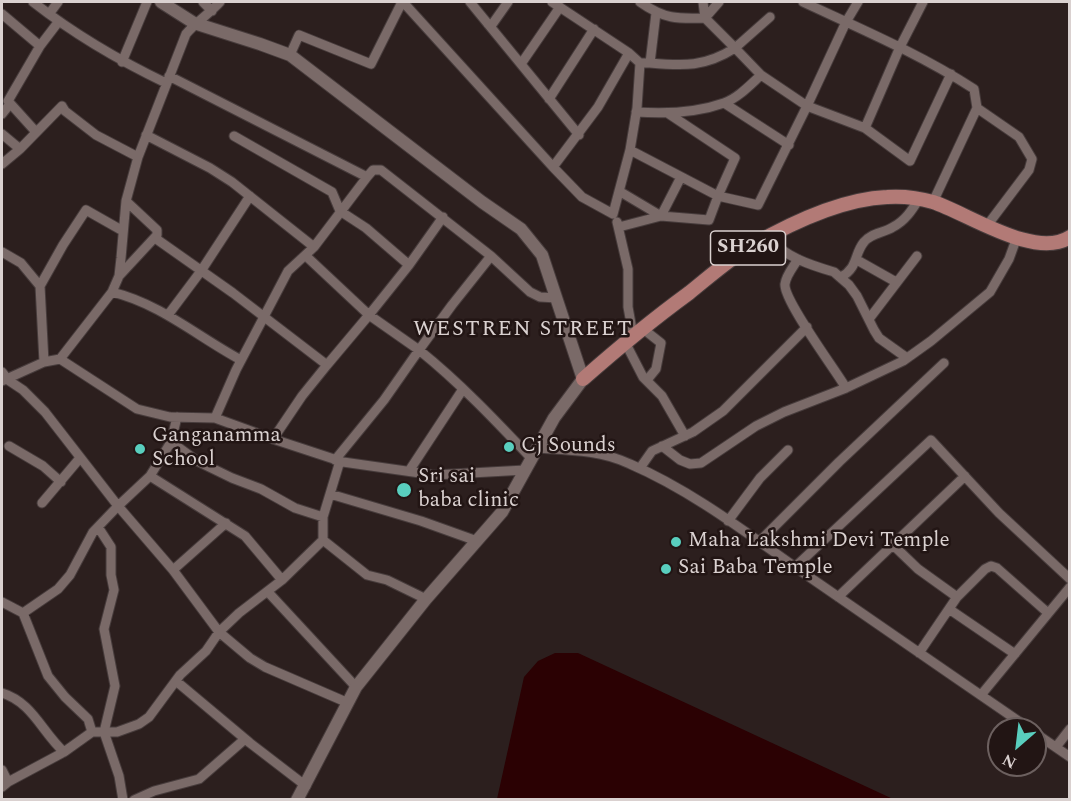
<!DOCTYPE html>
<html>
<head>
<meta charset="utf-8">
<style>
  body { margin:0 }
  #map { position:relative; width:1071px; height:801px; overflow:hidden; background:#2c1f1e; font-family:Spectral,serif }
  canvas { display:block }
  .frame { position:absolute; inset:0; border:3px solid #dad1d0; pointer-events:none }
  .north { position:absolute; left:987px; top:717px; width:60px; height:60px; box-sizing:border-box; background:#221514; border:2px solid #6c605f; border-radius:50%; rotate:208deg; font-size:16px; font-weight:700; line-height:24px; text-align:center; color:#dad1d0 }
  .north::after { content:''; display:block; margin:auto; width:21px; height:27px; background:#59cebe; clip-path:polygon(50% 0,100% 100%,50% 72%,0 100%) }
</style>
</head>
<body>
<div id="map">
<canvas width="1071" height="801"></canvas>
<div class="frame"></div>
<div class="north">N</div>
</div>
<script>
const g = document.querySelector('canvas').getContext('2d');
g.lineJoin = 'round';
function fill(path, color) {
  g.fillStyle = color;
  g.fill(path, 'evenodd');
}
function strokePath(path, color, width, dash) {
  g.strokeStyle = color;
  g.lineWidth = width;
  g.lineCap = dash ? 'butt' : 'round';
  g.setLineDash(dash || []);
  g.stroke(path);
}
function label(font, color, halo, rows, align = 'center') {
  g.font = font + ' Spectral,serif';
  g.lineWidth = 5;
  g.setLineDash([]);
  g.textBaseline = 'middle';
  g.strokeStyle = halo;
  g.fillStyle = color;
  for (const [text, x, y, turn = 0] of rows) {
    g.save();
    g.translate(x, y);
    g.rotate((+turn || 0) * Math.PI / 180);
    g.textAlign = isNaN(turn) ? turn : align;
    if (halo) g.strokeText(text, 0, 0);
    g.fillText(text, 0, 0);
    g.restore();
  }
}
const water = new Path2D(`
  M555 653H578L893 799H497L524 677 538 661Z`);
const street = new Path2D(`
  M33 2C74 34 118 60 166 83
  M203 2 212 11
  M403 2 553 167 598 107 629 53
  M470 2 579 135
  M552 2 629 53 640 63H650L656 13
  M640 2C664 19 677 19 705 18L719 2
  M803 2C861 29 920 54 974 89L977 108 933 202
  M858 2 846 22 807 106 865 128 910 161 951 74
  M2 14 40 46
  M49 14 58 2
  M488 24 491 26 508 2
  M290 55 299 35 371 64 402 2
  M122 62 147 2
  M650 63C684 66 705 67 735 48L705 18 703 2
  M521 64 560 7
  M549 99 594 29
  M724 103 789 145
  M977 108 1019 137 1032 159 1029 170 986 227
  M636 112C665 114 696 113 724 103 738 98 750 85 761 75L735 48 770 17
  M2 114 10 104
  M669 114 735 158 718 196 758 205 807 106 761 75
  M865 128 900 47 923 2
  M36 132 8 101 40 46 59 21
  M2 134 20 149 2 164
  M146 135 210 168 232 182 314 247 367 177 169 76
  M234 136 332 192 340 211 366 228 409 265 369 315 419 350 452 305 491 256
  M20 149 62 106 65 111 96 135 138 157
  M553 167 582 197 613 214 630 150 637 108 640 63
  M367 177 373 170H381L491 256 530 292 540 297 557 298
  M619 191 661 216 681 177
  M617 222 628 269V307L633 335
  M619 227 661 216 709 220 718 196 630 150
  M768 237C785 257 810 265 834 272L849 285 857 296 874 330 879 338 907 358
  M155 238 233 293 327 365 302 396 273 439 215 418
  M2 252 21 263 40 286 44 362
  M306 256 369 315 327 365
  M798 259C794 266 786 275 785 284 783 300 835 369 846 388
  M857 260 896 282
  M409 265 443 217
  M119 276 157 235V230L126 201
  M841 277C858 268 854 254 864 242 871 233 884 233 893 227 905 221 912 210 919 199
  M40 286 63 245 86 210 123 231
  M112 292C161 304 198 337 241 360
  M168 315 201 271 250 196
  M869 319 917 256
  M642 328 661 343 656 369 647 380
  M625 342 643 377 662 396 685 436
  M60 359 137 409 170 417 215 418 236 370 288 271 314 247
  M2 372 8 380 23 390 45 412 118 506 93 532 70 575 58 589 23 613 2 602
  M2 381 44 362 60 359 112 292 119 276 121 258 126 201 138 157 186 34C196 22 209 14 220 2
  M177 417 171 442 150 476 118 506 173 570 219 632 239 613 282 580
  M273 439 343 462 434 475 525 470
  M171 442 197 461 232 478 261 489 295 508 323 517 340 461
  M9 446 43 466 61 482
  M662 446 680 460 690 464 701 463 756 426 784 412 846 388 903 361 931 341 990 292 1009 259 1017 237
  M536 448C568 450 601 450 630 464 693 491 752 537 808 576 881 627 956 678 1030 729
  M335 460 384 400 419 350C460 383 495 420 531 458
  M640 468 652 451 693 432 723 411 807 327
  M409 471 463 389
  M150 476 245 536 282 580 323 540V517
  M330 494 421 521 477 541
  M42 503 80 458
  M728 521 760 478 788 450
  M98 527 111 547V575L114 590 104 629 115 686 104 732 119 776 123 800
  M323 540 367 575 387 580 426 599
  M759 542 839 462 944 363
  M892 544 918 569 957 597 919 653
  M795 567 931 440 999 513 1070 579
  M173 570 226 523
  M268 592 356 687
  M838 597 965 476
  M957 597 985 569 991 566 997 568 1048 613
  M949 609 1015 654
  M23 613 48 676 65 697 88 719 92 732
  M176 681 250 743 306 786
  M2 693C32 702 42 732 64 752L92 732H117L139 724 149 717 180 675 206 651 219 632 250 658 265 667 346 702
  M981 695 1070 587
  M1035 733 1070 757
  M1056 747 1070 729
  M2 770 8 782 2 787
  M8 782 64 752
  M134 800 154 791 199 779 245 739`);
const secondary = new Path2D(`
  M161 2 194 23 260 44 290 55 482 202 521 229 542 255 583 379 554 418 502 512 426 599 356 687 297 800`);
const primary = new Path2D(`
  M583 379C617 349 652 320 689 293 709 277 729 259 751 246 791 223 841 199 887 197 902 196 919 198 933 202 967 213 1035 260 1070 237`);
const markers = [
  [509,447,6,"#59cebe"],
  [140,449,6,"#59cebe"],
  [404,490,8,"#59cebe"],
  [676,542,6,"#59cebe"],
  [666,569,6,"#59cebe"]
];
const shields = [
  [748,248,75]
];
const shieldNames = [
  ["SH260",748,248]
];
const poiNames = [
  ["Ganganamma",152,437],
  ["School",152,461],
  ["Cj Sounds",521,447],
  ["Sri sai",418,478],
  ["baba clinic",418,502],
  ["Maha Lakshmi Devi Temple",688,542],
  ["Sai Baba Temple",678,569]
];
const neighbourhoodNames = [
  ["WESTREN STREET",523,331]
];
fill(water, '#2b0103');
strokePath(street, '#473c3c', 11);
strokePath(secondary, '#473c3c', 14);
strokePath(primary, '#473c3c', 16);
strokePath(street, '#7a6a68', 9);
strokePath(secondary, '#7a6a68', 12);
strokePath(primary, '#b27a76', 14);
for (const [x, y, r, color] of markers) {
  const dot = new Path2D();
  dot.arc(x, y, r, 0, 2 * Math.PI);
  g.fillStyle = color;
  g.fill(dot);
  strokePath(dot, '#221514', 2);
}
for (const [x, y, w] of shields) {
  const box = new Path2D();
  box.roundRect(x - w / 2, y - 17, w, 34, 4.5);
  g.fillStyle = '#221514';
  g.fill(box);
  strokePath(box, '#dad1d0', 1.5);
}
label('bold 20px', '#dad1d0', null, shieldNames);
label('21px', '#dad1d0', '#221514', poiNames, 'left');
g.letterSpacing = '1.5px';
label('22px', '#dad1d0', '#221514', neighbourhoodNames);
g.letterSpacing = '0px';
</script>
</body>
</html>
